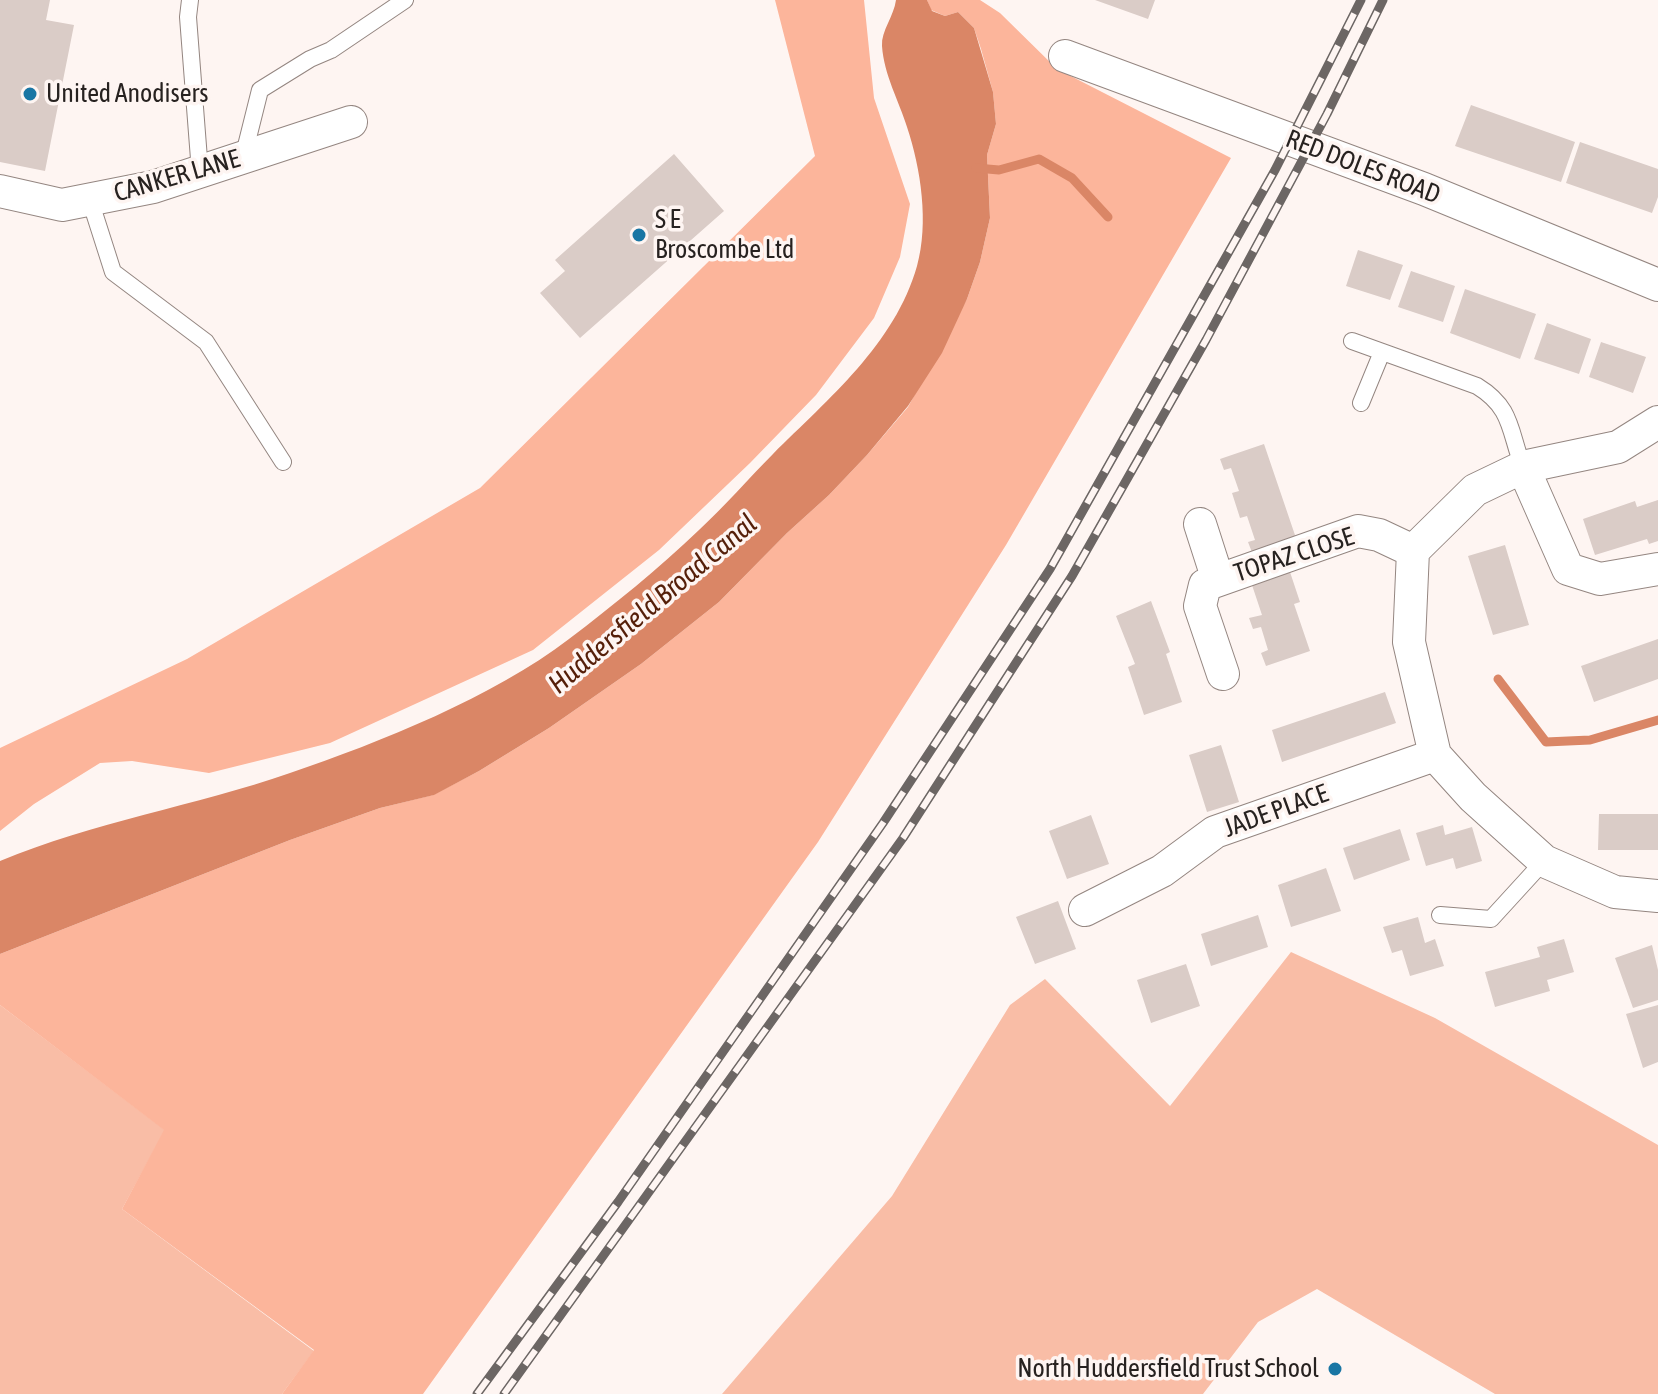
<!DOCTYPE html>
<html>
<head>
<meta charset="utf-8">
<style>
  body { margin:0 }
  canvas { display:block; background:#fef5f2 }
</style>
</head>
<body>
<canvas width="1658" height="1394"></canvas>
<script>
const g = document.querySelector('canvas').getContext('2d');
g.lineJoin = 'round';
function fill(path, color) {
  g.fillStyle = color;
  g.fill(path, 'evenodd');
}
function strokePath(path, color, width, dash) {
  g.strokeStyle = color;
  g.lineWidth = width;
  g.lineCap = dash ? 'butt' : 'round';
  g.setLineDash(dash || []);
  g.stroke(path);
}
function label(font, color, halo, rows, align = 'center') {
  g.font = font + ' "Asap Condensed",sans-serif';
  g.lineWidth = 7;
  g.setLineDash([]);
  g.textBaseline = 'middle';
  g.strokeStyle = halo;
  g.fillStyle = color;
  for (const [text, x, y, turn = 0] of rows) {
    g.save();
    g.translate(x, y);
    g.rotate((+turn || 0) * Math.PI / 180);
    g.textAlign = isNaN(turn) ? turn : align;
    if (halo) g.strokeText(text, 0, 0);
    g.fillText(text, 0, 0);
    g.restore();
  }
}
const green = new Path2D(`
  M1291 952 1435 1018 1658 1145V1394H1495L1317 1289 1258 1322 1203 1394H722L892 1196 1010 1005 1045 979 1170 1106Z
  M0 1005 165 1130 122 1209 314 1351 282 1394H0Z`);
const forest = new Path2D(`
  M775 0H864L874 98 910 204 900 257 874 318 816 395 750 463 659 550 533 650 330 743 209 773 132 761 100 763 34 804 0 831V748L187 659 480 488 815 156Z
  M927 0H980L1000 13 1057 69 1231 158 1006 545 818 842 423 1394H282L314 1350 122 1209 164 1130 0 1005V954L290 840 380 808 433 795 479 771 549 728 641 664 719 602 787 533 829 495 867 455 908 407 967 299 980 262 990 218 987 155 996 124 993 92 981 49 974 28 958 12 945 16 931 10Z`);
const water = new Path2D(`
  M896 0H927L932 11 945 16 958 12 974 28 993 92 996 124 987 155 990 218 980 262 967 299 942 353 908 406 867 455 829 495 787 533 719 602 641 664 549 728 479 771 434 795 380 808 290 840 0 954V861C93 822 195 806 290 773 381 742 493 697 569 639 614 605 658 569 699 530 725 506 748 479 773 454 828 399 895 344 917 266 929 223 921 169 907 127 899 101 884 75 882 46 881 31 894 16 896 0Z`);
const stream = new Path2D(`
  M976 168 999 170 1039 159 1072 178 1108 217
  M1498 679 1546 742 1590 740 1658 720`);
const building = new Path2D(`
  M0 0H50L46 20 74 25 45 171 0 162Z
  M1095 0H1155L1148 19Z
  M1471 105 1575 142 1561 182 1455 146Z
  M1580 142 1658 169V197L1652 213 1566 183Z
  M674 154 724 211 580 338 540 293 565 271 555 260Z
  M1358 250 1403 265 1390 300 1346 286Z
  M1411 271 1455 286 1443 322 1398 307Z
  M1465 289 1536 314 1520 359 1450 333Z
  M1547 323 1591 339 1579 374 1534 359Z
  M1601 342 1646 357 1633 393 1589 377Z
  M1264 444 1297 541 1253 555 1248 542 1255 540 1247 516 1240 518 1232 493 1239 491 1231 468 1224 470 1220 459Z
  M1658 500V541L1649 544 1647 539 1595 555 1583 519 1635 501 1637 507Z
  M1505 545 1529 625 1493 635 1468 556Z
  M1290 572 1300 602 1294 604 1310 651 1266 666 1261 653 1268 650 1261 627 1253 629 1249 618 1262 615 1252 585Z
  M1151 601 1170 652 1166 654 1182 702 1144 715 1128 667 1135 664 1116 616Z
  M1658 639V679L1594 702 1581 666Z
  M1385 692 1396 723 1282 762 1272 730Z
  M1221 745 1239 802 1207 812 1189 755Z
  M1599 814H1658V850H1598Z
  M1091 815 1109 864 1067 879 1049 831Z
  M1443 825 1445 835 1472 827 1482 861 1456 869 1453 858 1426 866 1416 833Z
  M1400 829 1410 860 1354 880 1343 848Z
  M1326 868 1341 911 1291 927 1278 885Z
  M1058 901 1076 949 1035 964 1016 917Z
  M1258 915 1268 947 1211 966 1201 934Z
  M1418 917 1425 943 1435 939 1444 966 1410 976 1402 950 1392 953 1383 927Z
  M1564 939 1574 972 1547 980 1550 991 1495 1007 1485 972 1540 957 1537 947Z
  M1652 945 1658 970V1000L1633 1008 1615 958Z
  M1186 964 1200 1006 1151 1023 1137 980Z
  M1658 1005V1062L1643 1068 1626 1014Z`);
const service = new Path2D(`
  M190 0 188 17 200 172
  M243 158 260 90 310 59 331 50 405 0
  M90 200 113 272 206 342 283 462
  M1352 341 1477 386C1513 408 1509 431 1523 467
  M1361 403 1382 352
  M1440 915 1491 919 1544 861`);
const minor = new Path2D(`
  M1065 56 1424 189 1658 285
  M0 191 62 205 153 187 351 122
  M1658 422 1618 447 1523 467 1475 490 1413 551 1409 642 1435 755 1473 797 1544 861 1615 892 1658 896
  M1523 467 1568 569 1600 579 1658 569
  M1200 524 1218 580
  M1223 674 1200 606 1205 585 1358 531 1379 535 1413 551
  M1085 910 1162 871 1215 832 1435 755`);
const rail = new Path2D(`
  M477 1394 618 1202 883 823 1050 569 1275 170 1361 0
  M504 1394 903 838 1072 576 1206 340 1327 114 1383 0`);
const markers = [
  [30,94,8,"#1976a4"],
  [639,235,8,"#1976a4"],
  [1335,1369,8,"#1976a4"]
];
const poiNames = [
  ["United Anodisers",46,94],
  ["S E",655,220],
  ["Broscombe Ltd",655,250],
  ["North Huddersfield Trust School",1319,1369,"right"]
];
const streetNames = [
  ["RED DOLES ROAD",1363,167,21],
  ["CANKER LANE",177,176,-16],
  ["TOPAZ CLOSE",1294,555,-18],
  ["JADE PLACE",1276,811,-20]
];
const waterNames = [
  ["Huddersfield Broad Canal",653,604,-40]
];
fill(green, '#f9bda6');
fill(forest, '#fcb59b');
fill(water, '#da8666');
strokePath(stream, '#da8666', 9);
fill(building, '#daccc7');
strokePath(service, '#948681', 18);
strokePath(minor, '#948681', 34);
strokePath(service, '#fff', 16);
strokePath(minor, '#fff', 32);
strokePath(rail, '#6c6664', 9);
strokePath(rail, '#fef5f2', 6, [18]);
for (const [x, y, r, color] of markers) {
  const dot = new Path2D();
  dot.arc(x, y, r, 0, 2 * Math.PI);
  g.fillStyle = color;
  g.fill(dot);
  strokePath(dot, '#fef5f2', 3);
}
label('26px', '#272220', '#fef5f2', poiNames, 'left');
label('26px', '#272220', '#fef5f2', streetNames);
label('italic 28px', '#551f09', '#fef5f2', waterNames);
</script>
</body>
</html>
